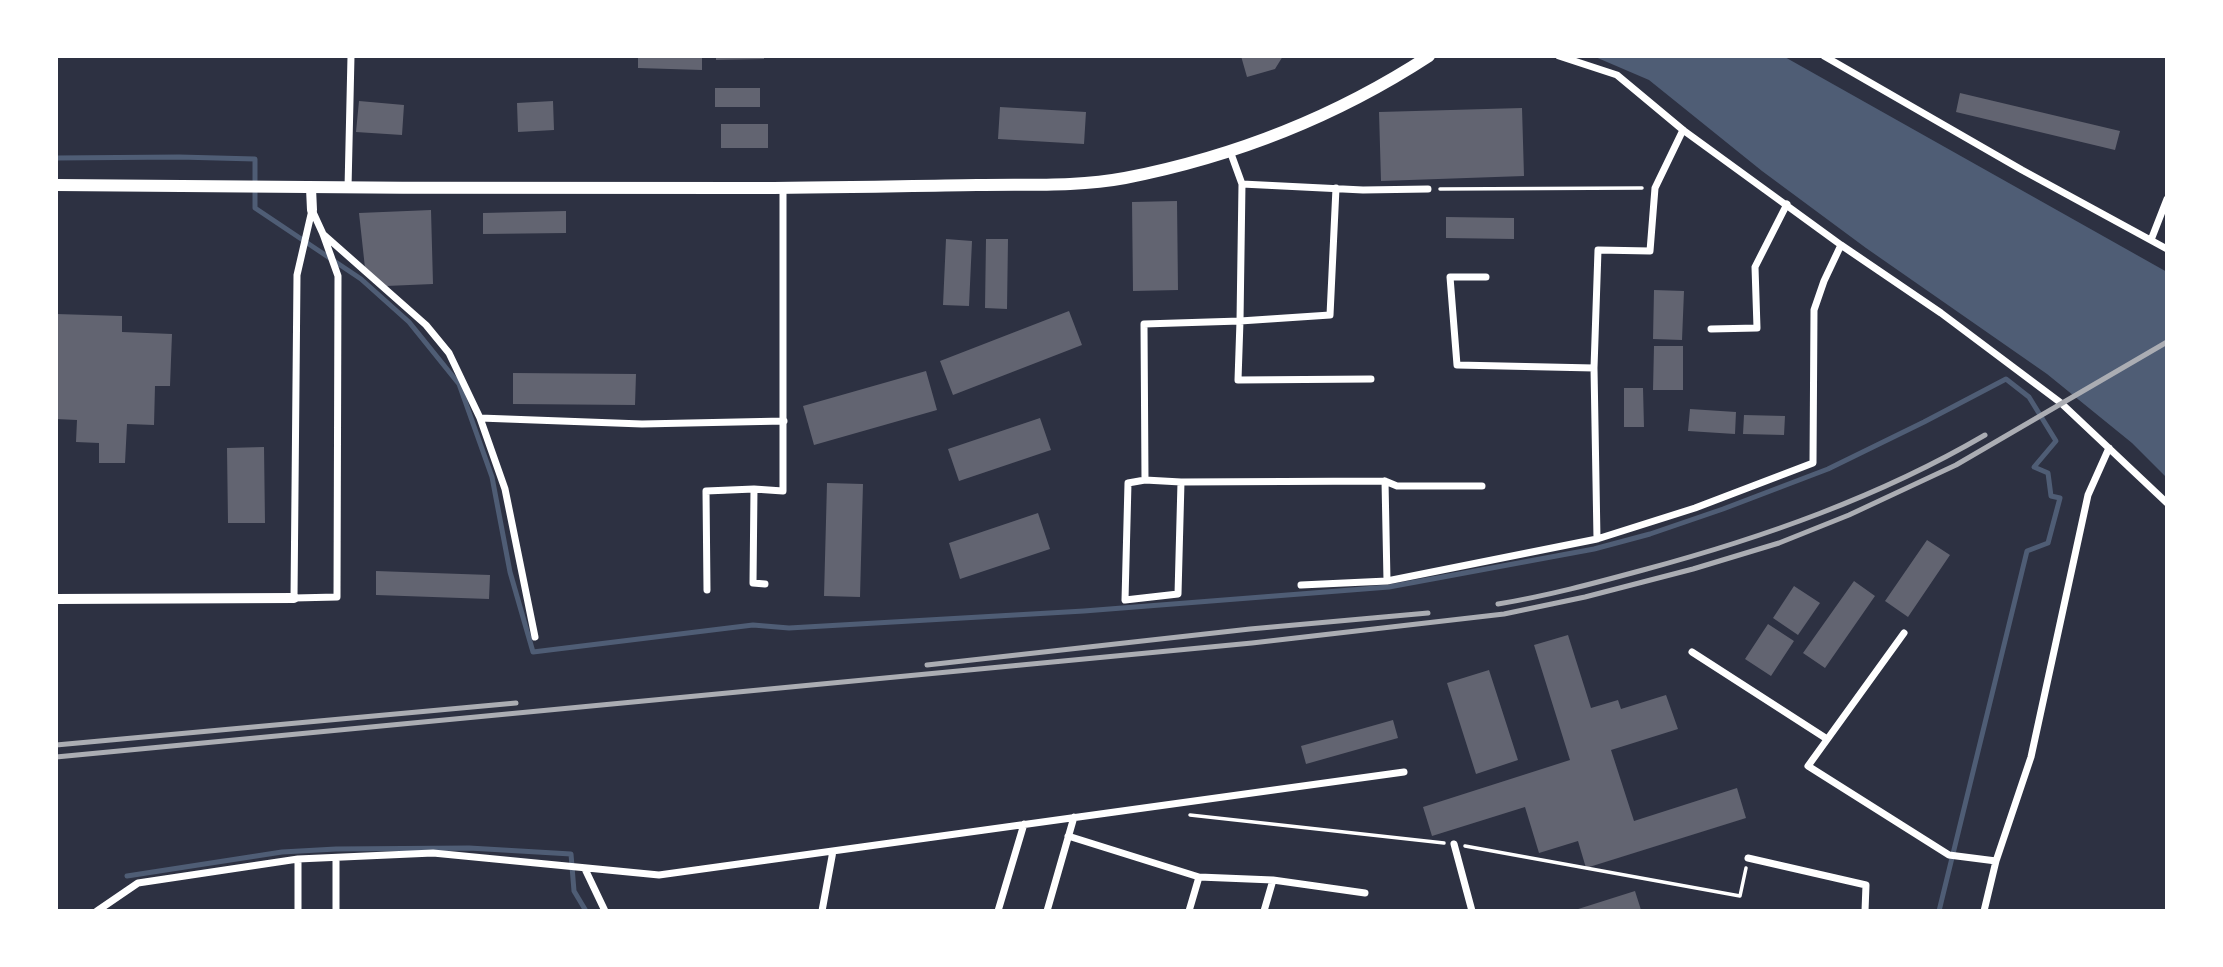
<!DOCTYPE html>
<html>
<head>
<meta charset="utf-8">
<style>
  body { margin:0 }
  #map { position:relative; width:2223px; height:967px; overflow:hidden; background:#2d3142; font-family:"PT Sans Narrow",sans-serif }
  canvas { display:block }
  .frame { position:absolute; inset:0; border:58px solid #fff; pointer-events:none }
</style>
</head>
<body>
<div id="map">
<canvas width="2223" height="967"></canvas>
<div class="frame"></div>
</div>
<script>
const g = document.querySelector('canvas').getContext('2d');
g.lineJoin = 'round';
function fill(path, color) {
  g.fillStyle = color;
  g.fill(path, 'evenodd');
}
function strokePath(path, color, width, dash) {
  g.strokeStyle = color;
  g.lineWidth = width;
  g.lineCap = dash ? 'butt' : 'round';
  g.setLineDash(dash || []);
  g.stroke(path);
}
const water = new Path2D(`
  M1593 56H1783L2167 272V478L2132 443 2047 374 1866 248 1762 171 1649 80Z`);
const stream = new Path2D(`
  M56 158 179 157 255 159V208L361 279 409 322 459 384 492 477 510 572 533 652 753 625 789 628 1084 611 1389 587 1594 549 1650 534 1723 509 1828 469 1924 422 2006 379 2029 397 2056 441 2034 467 2048 473 2051 496 2060 498 2048 543 2027 551 1939 911
  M127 876 282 852 336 849 469 848 571 854 574 891 586 911`);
const building = new Path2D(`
  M638 56H702V70L638 68Z
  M716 56H764V59L716 60Z
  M1241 56H1283L1275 69 1247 77Z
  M715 88H760V107H715Z
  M1960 93 2120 131 2115 150 1956 112Z
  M359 101 404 105 402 135 356 132Z
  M553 101 554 130 518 132 517 103Z
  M1000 107 1086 112 1084 144 998 139Z
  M1522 108 1524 176 1381 181 1379 112Z
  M721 124H768V148H721Z
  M1177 201 1178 290 1133 291 1132 202Z
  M431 210 433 284 386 286 365 268 359 213Z
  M566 211V233L483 234V213Z
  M1446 217 1514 218V239L1446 238Z
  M946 239 972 241 969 306 943 305Z
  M986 239H1008L1007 309 985 308Z
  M1654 290 1684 291 1682 340 1653 339Z
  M1069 311 1082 345 953 395 940 361Z
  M56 314 122 316V332L172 334 170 386H155L154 425 127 424 125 463H99V443L76 442 77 420 56 419Z
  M1654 346H1683V390H1653Z
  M926 371 937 410 814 445 803 406Z
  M513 373 636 374 635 405 513 404Z
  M1624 388H1643L1644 427H1624Z
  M1690 409 1736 412 1735 434 1688 431Z
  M1744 415 1785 416 1784 435 1743 434Z
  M1040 418 1051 450 959 481 948 449Z
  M264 447 265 523H228L227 448Z
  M827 483 863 484 860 597 824 596Z
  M1038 513 1050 549 960 579 949 543Z
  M1927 540 1950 555 1908 617 1885 601Z
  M376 571 490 575 489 599 376 595Z
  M1854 581 1875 596 1825 668 1803 653Z
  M1794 586 1820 603 1798 635 1773 618Z
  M1768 624 1794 641 1771 676 1745 659Z
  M1568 635 1591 708 1618 700 1621 709 1666 695 1678 729 1611 750 1634 821 1737 788 1746 818 1586 868 1578 841 1539 853 1525 807 1432 836 1423 807 1570 760 1534 645Z
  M1489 670 1518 760 1476 774 1447 683Z
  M1393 720 1398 738 1306 764 1301 746Z
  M1635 891 1641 910 1576 911 1575 910Z`);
const path = new Path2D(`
  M1440 189 1642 188
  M1190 815 1444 843
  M1465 846 1740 896 1746 868`);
const minor = new Path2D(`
  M1559 56 1617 75 1683 130 1841 245 1941 313 2061 403 2167 503
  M1824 56 2022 170 2167 249
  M1242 184 1363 190 1428 189
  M348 188 351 56
  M1336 188 1330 315 1240 321 1238 380 1371 379
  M312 210 323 234 338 276 337 597 294 598 297 275Z
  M323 234 426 325 449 353 480 418 505 489 535 637
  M2151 240 2167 199
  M1486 277H1450L1457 365 1594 368
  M1711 329 1757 328 1755 267 1787 204
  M480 418 642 424 784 421
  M1145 480 1144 324 1240 321 1242 184 1230 151
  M1385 481 1397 486H1482
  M1181 482 1178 594 1125 600 1128 483 1145 480 1181 482 1385 481 1387 581 1597 539 1695 508 1813 463 1814 310 1824 281 1841 245
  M754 489 753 583 765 584
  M1597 539 1594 368 1598 250 1650 251 1655 188 1683 130
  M1301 585 1387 581
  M707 590 706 491 754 489 783 491V188
  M1904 633 1808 766 1949 855 1996 861
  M1692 652 1827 739
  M1068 836 1199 877 1189 911
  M1454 844 1472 911
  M1748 858 1866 885 1865 911
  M585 869 605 911
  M1199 877 1273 880 1365 893
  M97 911 138 883 298 859 433 853 659 875 1404 772
  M298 911V859
  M336 911V858
  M822 911 833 851
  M998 911 1024 824
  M1047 911 1074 817
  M1264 911 1273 880
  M1984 911 1996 861 2031 757 2088 495 2109 448`);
const tertiary = new Path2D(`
  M311 188 312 210
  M56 599 294 598`);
const secondary = new Path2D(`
  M56 185C286 188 515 188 745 188 822 188 900 186 977 185 1026 184 1077 187 1125 178 1233 157 1337 116 1429 56`);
const rail = new Path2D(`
  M1498 604C1547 596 1595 583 1643 570 1762 538 1879 497 1985 435
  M927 665 1250 629 1428 613
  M56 745 516 703
  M56 757 1252 643 1504 614 1585 597 1693 569 1779 543 1849 515 1956 465 2167 342`);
fill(water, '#4f5d75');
strokePath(stream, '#4f5d75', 5);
fill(building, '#626471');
strokePath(path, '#fff', 3.5);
strokePath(minor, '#fff', 7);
strokePath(tertiary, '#fff', 10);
strokePath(secondary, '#fff', 12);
strokePath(rail, '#abadb3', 5);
</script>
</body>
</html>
